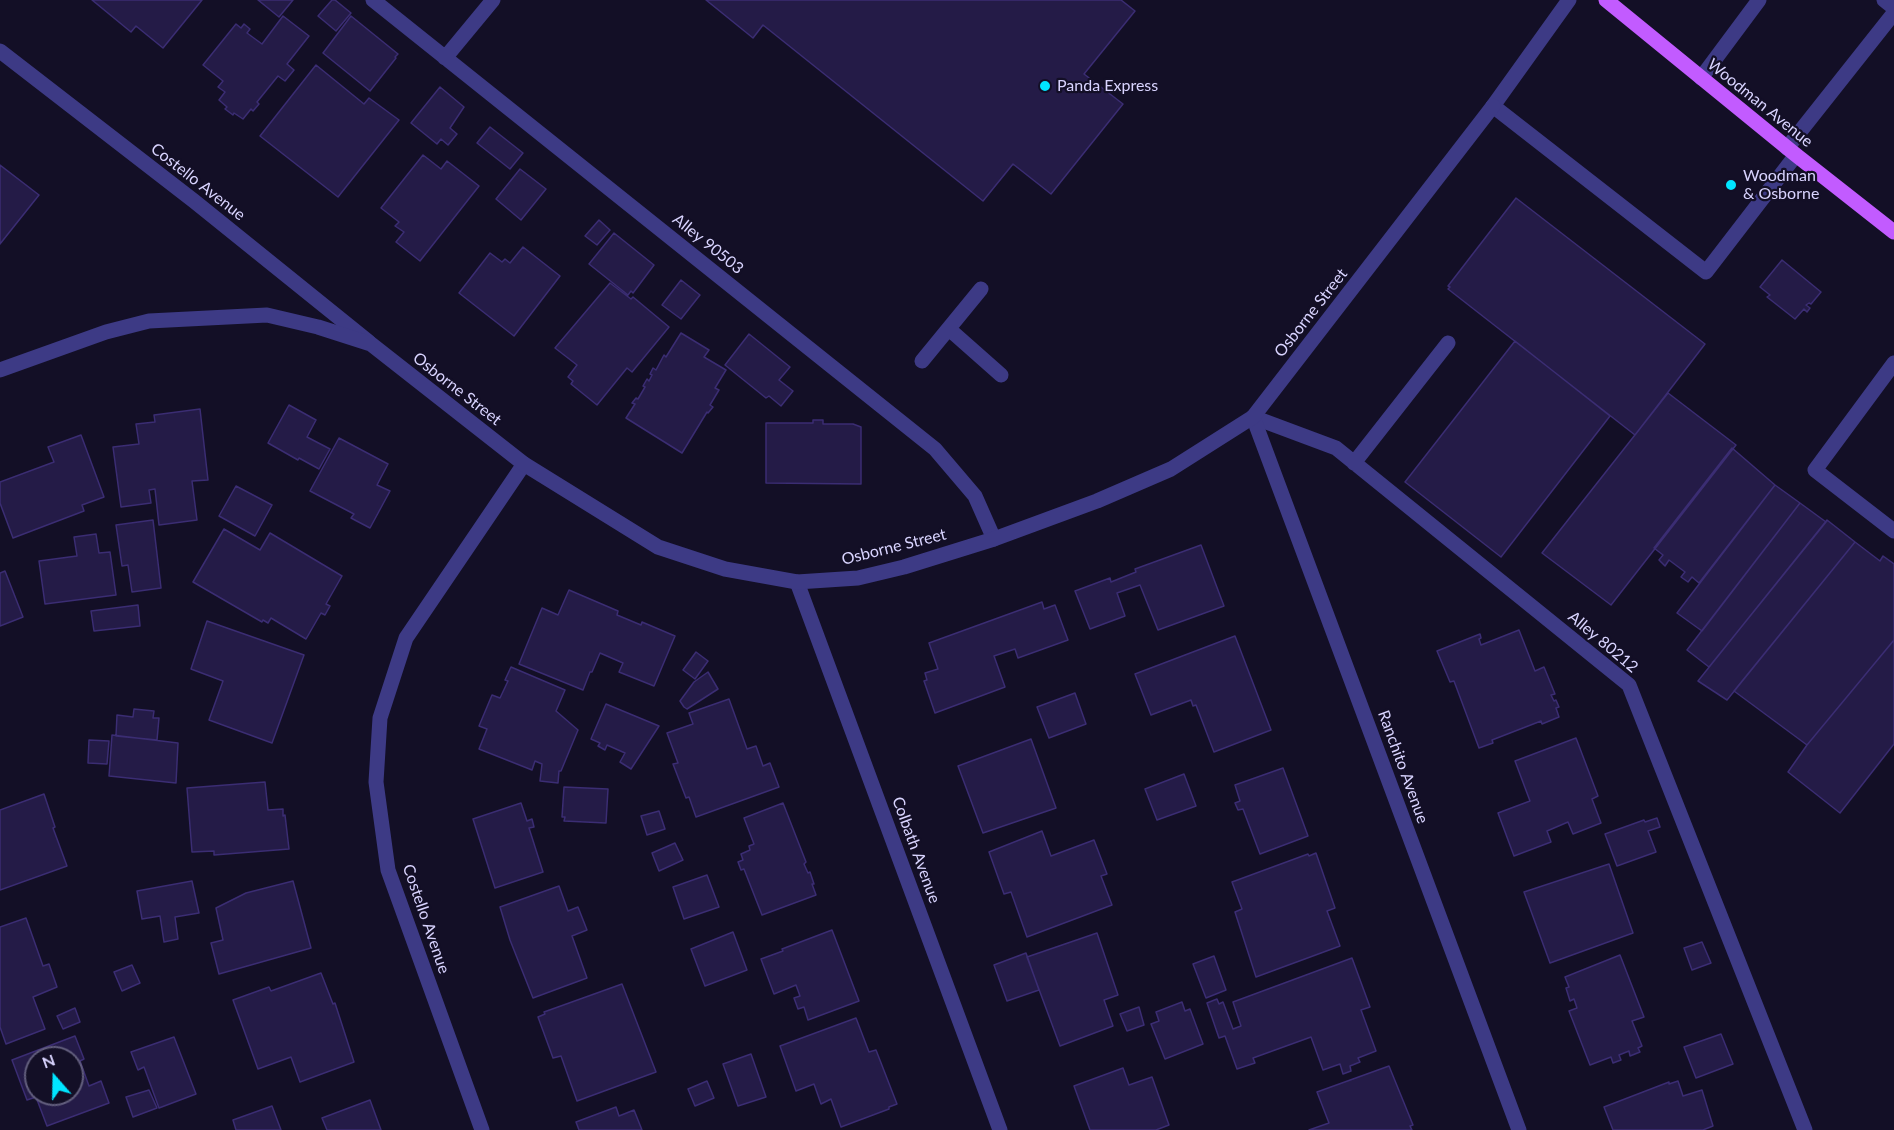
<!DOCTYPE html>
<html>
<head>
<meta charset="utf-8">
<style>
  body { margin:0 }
  #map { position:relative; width:1894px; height:1130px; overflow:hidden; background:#130f26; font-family:Lato,sans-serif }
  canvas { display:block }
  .north { position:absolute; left:24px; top:1046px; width:60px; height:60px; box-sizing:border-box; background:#130f26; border:2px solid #625e7d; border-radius:50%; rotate:340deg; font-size:16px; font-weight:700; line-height:24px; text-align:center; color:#d9d4ff }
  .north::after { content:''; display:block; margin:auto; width:21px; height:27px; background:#00e5ff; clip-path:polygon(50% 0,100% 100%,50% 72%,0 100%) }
</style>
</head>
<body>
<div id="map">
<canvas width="1894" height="1130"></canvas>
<div class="north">N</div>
</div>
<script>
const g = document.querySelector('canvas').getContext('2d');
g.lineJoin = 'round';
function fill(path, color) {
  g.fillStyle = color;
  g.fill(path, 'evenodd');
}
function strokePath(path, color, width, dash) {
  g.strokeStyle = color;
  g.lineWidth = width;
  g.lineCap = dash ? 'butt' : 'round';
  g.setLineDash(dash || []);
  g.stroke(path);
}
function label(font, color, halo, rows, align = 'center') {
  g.font = font + ' Lato,sans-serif';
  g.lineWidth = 4.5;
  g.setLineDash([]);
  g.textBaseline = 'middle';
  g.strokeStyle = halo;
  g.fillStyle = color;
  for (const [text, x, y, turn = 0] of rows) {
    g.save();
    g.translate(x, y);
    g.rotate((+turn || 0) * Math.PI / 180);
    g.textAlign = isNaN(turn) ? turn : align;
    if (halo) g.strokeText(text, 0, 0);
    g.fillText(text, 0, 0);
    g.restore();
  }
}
const building = new Path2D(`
  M92 0H202L163 48 136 26 131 32Z
  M258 0H293L279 17Z
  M332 0H335L351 13 336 31 318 16Z
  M706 0H1121L1135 11 1084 74 1123 104 1051 194 1013 164 983 201 763 25 753 38Z
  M283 16 309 36 287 64 294 70 285 81 278 76 257 102 259 104 253 111 251 109 243 119 234 113 233 115 225 109 227 107 219 100 225 92 218 87 223 81 203 65 236 24 241 28 244 24 250 29 247 33 262 44Z
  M351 16 398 54 395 57 396 58 370 91 323 53Z
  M316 65 364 104 369 98 399 120 338 197 260 136Z
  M440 87 464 107 450 128 457 134 448 145 441 139 437 144 411 123Z
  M490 127 523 153 510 169 477 143Z
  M423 155 441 169 447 161 479 186 420 261 396 242 404 232 395 226 399 222 381 208Z
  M0 165 39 195 0 244Z
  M520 169 546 189 521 220 496 199Z
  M1516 198 1705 344 1635 435 1448 289 1450 287 1448 286Z
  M599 220 610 230 597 245 585 236Z
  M614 233 654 265 633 293 631 291 628 295 589 264Z
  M523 247 560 276 514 336 459 293 490 253 502 262 505 259 510 263Z
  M1782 260 1821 292 1811 304 1809 303 1806 305 1810 308 1807 312 1804 309 1795 319 1767 297 1770 295 1760 287Z
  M681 280 700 295 681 319 662 305Z
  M610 283 631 299 633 297 669 327 632 372 627 368 597 405 571 384 573 381 568 377 577 365 555 348Z
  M681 333 709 350 704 357 726 370 715 388 719 390 710 405 713 407 708 413 707 412 682 453 626 418 635 404 632 403 636 398 638 399 645 387 643 386 647 379 649 381 652 375 650 374 653 368 656 370 664 355 666 357Z
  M749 334 790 367 779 380 793 391 781 406 769 396 766 398 725 365Z
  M1515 341 1610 416 1501 557 1405 482Z
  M1668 393 1736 445 1611 605 1542 553Z
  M289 405 316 420 307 437 330 449 319 469 299 458 298 460 268 443Z
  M200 409 208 480 192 481 197 520 159 525 155 489 149 490 151 503 121 507 113 447 139 444 136 424 155 422 154 415Z
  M813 420H823V424H853L861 427V484L766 483V423H813Z
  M81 435 104 497 82 505 84 511 13 538 0 503V482L54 462 48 447Z
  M339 438 388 464 377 485 390 491 370 528 351 518 354 514 310 491Z
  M1732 448 1775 485 1699 583 1692 577 1688 582 1681 577 1685 572 1669 560 1665 566 1659 560 1663 555 1654 548Z
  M1775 485 1800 503 1702 631 1677 613Z
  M236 486 272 505 255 536 219 516Z
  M1800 503 1826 522 1709 667 1687 650Z
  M153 520 161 588 132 592 128 565 122 566 116 525Z
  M1827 520 1855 542 1727 700 1698 681Z
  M224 529 260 550 270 533 342 576 326 604 330 606 325 615 321 613 306 639 271 618 268 623 263 620 262 622 193 582Z
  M96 534 99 553 110 552 116 595 45 604 39 561 77 556 74 537Z
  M1855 542 1880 561 1883 556 1894 564V640L1807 745 1734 691Z
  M1201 545 1224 606 1158 630 1140 585 1117 593 1125 616 1090 629 1075 591 1110 578 1111 582 1136 572 1135 569Z
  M5 571 23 617 0 626V573Z
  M569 590 618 611 617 615 641 625 642 622 675 636 654 686 619 672 623 663 600 653 592 672H590L583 690 519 664 542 608 558 615Z
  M1042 602 1044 609 1055 605 1068 640 1018 658 1015 649 994 656 1005 687 935 713 924 681 927 680 925 673 938 669 929 643Z
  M138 605 140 626 94 631 91 611Z
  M207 621 304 655 272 743 209 720 223 681 191 669Z
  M1519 630 1535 671 1544 667 1555 694 1551 695 1554 701 1556 700 1559 707 1556 708 1559 717 1542 724 1541 721 1492 740 1493 743 1479 748 1454 681 1450 682 1437 651 1480 634 1481 638 1479 639 1481 645Z
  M1235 636 1271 730 1214 752 1196 705 1193 706 1191 700 1151 715 1135 674Z
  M1894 640V744L1840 813 1788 772 1807 745Z
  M696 652 708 661 695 679 683 670Z
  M511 667 565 690 556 711 578 730 561 771H559L558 783 540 781 542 764 535 761 532 770 479 749 487 729 479 726 492 695 500 698 508 681 505 680Z
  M708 672 718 689 687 709 684 707 680 701 694 682Z
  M1075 693 1086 724 1049 738 1037 707Z
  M729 699 747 749 756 746 763 766 770 763 779 787 696 817 689 797 686 798 673 764 678 763 667 733 693 724 689 713Z
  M606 704 659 726 631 769 620 762 625 753 607 745 605 750 598 746 600 743 591 739Z
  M134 709 154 711 153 718H159L157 740 116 736 117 715 133 717Z
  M112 735 178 743 176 783 109 776Z
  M1576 738 1598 796 1592 799 1601 823 1573 834 1568 822 1547 831 1551 842 1514 856 1498 813 1530 801 1515 761Z
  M1031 739 1056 808 983 833 958 766Z
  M89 740 109 741 107 764 88 763Z
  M1283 768 1308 836 1260 854 1243 809 1238 810 1235 803 1240 801 1235 785Z
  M1184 774 1196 806 1157 820 1145 789Z
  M265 782 268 810 283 809V816L285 815 289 849 214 855V851L192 852 187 788Z
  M564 787 608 789 606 823 564 821 565 817H562Z
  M44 794 55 827 53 828 67 866 0 890V810Z
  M521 803 527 821 532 819 534 827 529 828 543 872 495 888 473 819Z
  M783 803 806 862 804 864 808 873 810 872 814 884H812L816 895 762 915 744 869 741 870 738 862 743 860 741 854 750 850 749 846 754 844 744 818Z
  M659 811 665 829 647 835 641 816Z
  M1657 818 1660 827 1648 831 1656 852 1617 866 1605 834 1644 820 1645 822Z
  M1042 831 1051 856 1094 840 1107 874 1101 876 1112 905 1027 937 1011 892 1004 894 989 852Z
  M675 843 683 860 659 871 652 853Z
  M1316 853 1335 908 1327 911 1340 946 1256 977 1235 912 1242 909 1232 882 1308 854 1309 856Z
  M1609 864 1633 933 1550 963 1524 892Z
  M707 875 719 907 684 919 673 887Z
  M192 881 199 913 175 917 178 939 164 942 160 916 142 919 137 891Z
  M293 881 311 948 219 974 211 943 223 940 216 908 246 893Z
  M559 886 568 911 578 907 587 930 572 936 587 978 533 998 510 940 500 907Z
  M26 918 43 966 49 964 57 987 33 997 45 1029 6 1044 0 1027V927Z
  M832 930 859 1001 808 1020 804 1007 798 1009 794 998 800 996 796 985 774 994 761 959 783 951 782 949Z
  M733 932 747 970 705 986 691 949Z
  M1097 933 1118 995 1104 1000 1113 1026 1060 1046 1027 957Z
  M1702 942 1711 963 1692 970 1684 948Z
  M1026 953 1039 990 1007 1001 994 965Z
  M1620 955 1644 1017 1632 1021 1642 1046 1638 1048 1640 1052 1630 1056 1629 1051 1619 1055 1621 1060 1613 1063 1611 1057 1590 1065 1569 1011 1577 1008 1574 999 1570 1001 1566 988 1569 987 1565 977Z
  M1214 956 1226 990 1206 998 1193 964Z
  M1352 958 1370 1007 1361 1010 1376 1051 1358 1058 1360 1062 1350 1066 1351 1071 1343 1074 1340 1064 1323 1070 1311 1037 1253 1058 1255 1063 1237 1069 1225 1036 1219 1038 1207 1003 1217 999 1219 1004 1223 1002 1233 1029 1241 1026 1233 1002Z
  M132 965 140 983 122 991 114 972Z
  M321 973 333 1004 335 1003 354 1062 300 1082 291 1057 258 1069 233 1000 269 987 271 991Z
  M622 984 656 1072 577 1101 561 1056 553 1058 538 1017 545 1014 544 1012Z
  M1182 1002 1185 1011 1190 1009 1203 1044 1165 1059 1151 1024 1159 1021 1156 1012Z
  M1139 1007 1144 1025 1127 1031 1120 1014Z
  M75 1008 80 1022 63 1029 57 1016Z
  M856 1018 869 1052 876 1050 897 1104 889 1107V1109L841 1127 831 1099 821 1104 814 1084 796 1091 780 1046Z
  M1721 1034 1733 1064 1696 1078 1684 1047Z
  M75 1036 84 1059 80 1061 89 1086 101 1081 109 1103 47 1126 36 1097 27 1100 12 1060ZM36 1058H72V1094H36Z
  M174 1037 196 1094 159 1108 144 1067 138 1070 131 1052Z
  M751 1054 766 1097 738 1106 723 1064Z
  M1389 1066 1413 1125 1410 1126 1412 1130H1309L1329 1123 1317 1092Z
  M1123 1068 1129 1085 1152 1077 1169 1125 1156 1130H1090L1074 1086Z
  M707 1081 714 1098 695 1106 688 1089Z
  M1678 1081 1683 1096 1702 1090 1713 1126 1703 1130H1613L1604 1107 1669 1082V1084Z
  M149 1090 157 1108 133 1117 126 1097Z
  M370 1100 381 1130H327L322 1118Z
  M272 1106 281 1130H236L233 1120Z
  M616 1107 619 1116 634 1110 642 1130H579L576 1122Z`);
const service = new Path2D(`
  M373 0 935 449 975 496 994 539
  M1884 0 1894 8
  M445 58 493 0
  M1701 78 1759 0
  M1493 106 1706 272 1796 155
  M1787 148 1894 13
  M949 329 1001 375
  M922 361 981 289
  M1894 363 1815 470 1894 531
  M1253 417 1336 448 1629 685 1805 1130
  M1354 463 1448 343`);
const minor = new Path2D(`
  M0 51 194 201 369 342
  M1493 106 1569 0
  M1253 417 1519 1130
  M797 582 1000 1130
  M482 1130 388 870 376 782 380 718 406 638 524 464`);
const tertiary = new Path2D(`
  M0 370 106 332 149 321 267 315 318 327 371 344 524 464 658 547 725 569 797 582 858 578 904 567 994 539 1097 501 1171 469 1253 417 1493 106`);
const primary = new Path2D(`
  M1606 0 1796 155 1894 232`);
const markers = [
  [1045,86,6,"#00e5ff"],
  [1731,185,6,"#00e5ff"]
];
const poiNames = [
  ["Panda Express",1057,86],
  ["Woodman",1743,176],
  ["& Osborne",1743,194]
];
const streetNames = [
  ["Woodman Avenue",1760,103,39],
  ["Costello Avenue",198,182,38],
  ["Alley 90503",708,244,39],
  ["Osborne Street",1311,313,-52],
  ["Osborne Street",457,389,38],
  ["Osborne Street",894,547,-14],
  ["Alley 80212",1603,642,40],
  ["Ranchito Avenue",1403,767,70],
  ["Colbath Avenue",916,850,70],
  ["Costello Avenue",426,919,71]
];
fill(building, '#241b47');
strokePath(building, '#3b2d73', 1.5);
strokePath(service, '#3d3a85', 15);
strokePath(minor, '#3d3a85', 15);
strokePath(tertiary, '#3d3a85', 15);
strokePath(primary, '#c25bff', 15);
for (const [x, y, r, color] of markers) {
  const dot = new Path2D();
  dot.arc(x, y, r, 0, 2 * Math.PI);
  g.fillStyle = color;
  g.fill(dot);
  strokePath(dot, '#130f26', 2);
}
label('16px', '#d9d4ff', '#130f26', poiNames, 'left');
label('16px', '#d9d4ff', '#130f26', streetNames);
</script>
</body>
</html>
